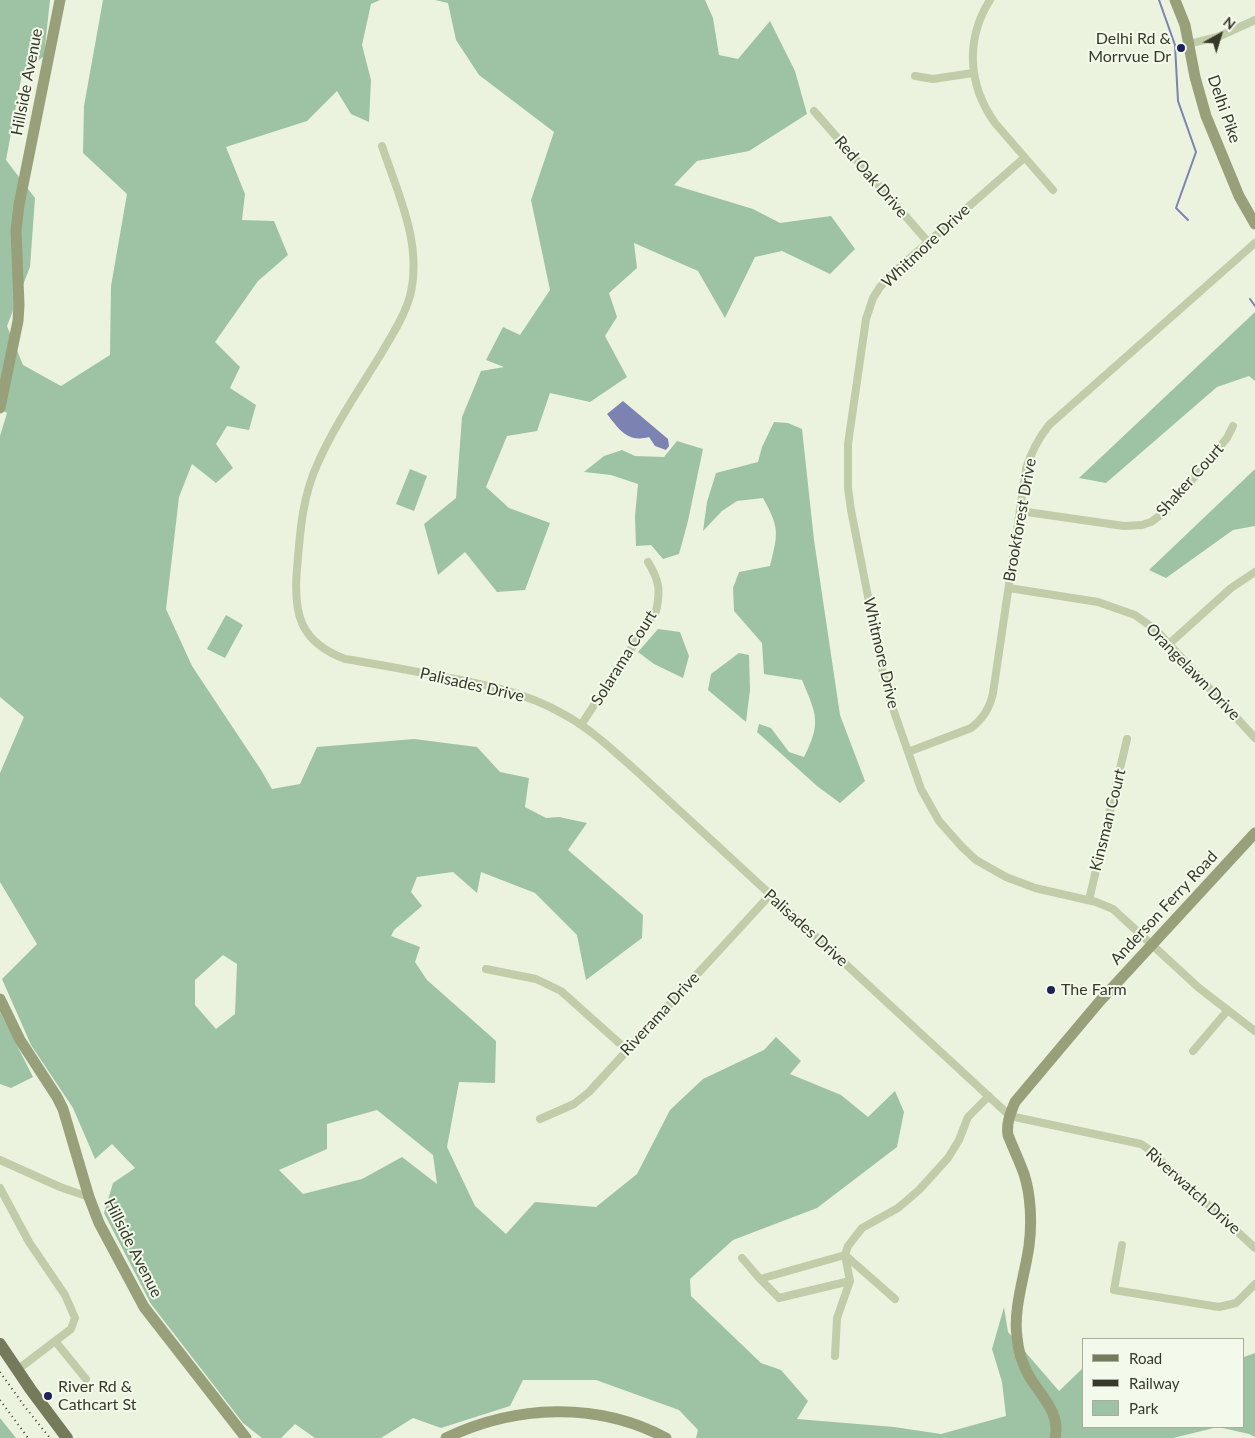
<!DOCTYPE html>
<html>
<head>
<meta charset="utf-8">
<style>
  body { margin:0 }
  #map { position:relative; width:1255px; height:1438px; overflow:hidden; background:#ebf3de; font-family:Lato,sans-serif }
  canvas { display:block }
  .legend { position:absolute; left:1082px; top:1338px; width:162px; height:90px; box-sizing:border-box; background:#f4faeb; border:1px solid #a8ad9d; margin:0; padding:6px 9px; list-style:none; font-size:15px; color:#363929 }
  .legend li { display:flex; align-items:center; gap:10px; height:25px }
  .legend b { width:25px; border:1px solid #a8ad9d }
  .north { position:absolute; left:1195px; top:10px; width:50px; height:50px; -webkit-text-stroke:4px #f4faeb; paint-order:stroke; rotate:39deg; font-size:14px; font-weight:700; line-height:20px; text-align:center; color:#363929 }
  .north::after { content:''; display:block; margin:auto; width:18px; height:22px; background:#363929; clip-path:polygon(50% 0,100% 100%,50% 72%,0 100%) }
</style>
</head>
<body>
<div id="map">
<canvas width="1255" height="1438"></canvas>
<ul class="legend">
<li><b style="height:6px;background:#757b5a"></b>Road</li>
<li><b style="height:6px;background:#363929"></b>Railway</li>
<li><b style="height:14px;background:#9dc3a4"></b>Park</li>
</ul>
<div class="north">N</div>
</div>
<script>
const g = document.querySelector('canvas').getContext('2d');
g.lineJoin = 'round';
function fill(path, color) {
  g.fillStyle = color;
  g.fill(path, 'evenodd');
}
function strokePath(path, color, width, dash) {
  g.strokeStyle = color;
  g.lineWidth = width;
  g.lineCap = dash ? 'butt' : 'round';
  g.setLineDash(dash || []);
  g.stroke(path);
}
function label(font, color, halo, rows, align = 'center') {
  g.font = font + ' Lato,sans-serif';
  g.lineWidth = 4;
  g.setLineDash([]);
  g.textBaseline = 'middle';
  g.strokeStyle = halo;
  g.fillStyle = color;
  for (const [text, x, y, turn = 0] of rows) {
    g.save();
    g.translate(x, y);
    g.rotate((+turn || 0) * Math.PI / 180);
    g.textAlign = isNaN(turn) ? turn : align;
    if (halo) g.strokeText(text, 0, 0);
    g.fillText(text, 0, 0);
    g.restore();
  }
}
const green = new Path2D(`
  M0 0H50L44 56 22 74 6 160 35 198 30 267 7 326 23 365 61 386 110 355 111 286 127 194 83 153 84 106 103 0H380L371 4 362 45 371 80 369 122 351 114 337 91 307 121 226 147 245 194 242 220 274 221 288 255 258 281 215 342 240 367 230 388 256 405 249 430 227 426 216 444 233 468 216 483 192 464 179 497 166 609 192 666 261 770 272 789 300 784 317 747 414 739 477 747 500 772 529 778 525 807 546 818 559 817 587 823 568 850 643 915 642 938 586 980 577 935 535 893 481 872 477 893 453 872 417 877 411 892 422 906 394 930 391 936 420 947 415 962 427 980 496 1041 495 1083 459 1082 447 1147 475 1206 506 1234 535 1202 596 1207 637 1174 670 1110 703 1079 764 1050 776 1037 801 1061 790 1074 841 1095 868 1117 895 1091 904 1112 897 1147 817 1208 733 1240 690 1279 691 1296 761 1363 781 1370 808 1401 797 1419 894 1427 941 1434 1006 1416 1002 1382 992 1349 1004 1307 1008 1332 1059 1391 1084 1367V1427H1244V1357L1255 1353V1437L1249 1434 1218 1427 1173 1438H696L698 1430 679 1410 596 1380H523L510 1406 441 1428 413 1418 381 1438H315L295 1424 281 1438H262L243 1423 151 1304 104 1213 113 1183 135 1168 112 1144 95 1159 73 1108 31 1045 2 979 37 944 0 882V773L24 717 0 697V436L7 413 0 409ZM223 955 237 964 235 1014 216 1029 195 1005V980ZM377 1110 433 1155 437 1184 402 1157 362 1179 303 1194 279 1170 327 1149V1124Z
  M435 0H705L713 18 719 55 738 59 770 21 795 71 807 114 749 151 697 161 674 185 753 209 780 223 831 216 855 249 830 274 782 251 755 257 725 318 698 271 634 243 637 268 609 293 617 317 605 336 627 377 590 402 550 393 537 431 507 436 486 487 509 508 550 523 525 590 497 592 465 552 438 575 424 524 456 498 462 417 481 371 504 367 486 360 503 327 520 335 550 290 531 200 554 132 479 75 456 40 448 3Z
  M1255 312V381L1249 376 1217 387 1106 483 1079 478Z
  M774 422 788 423 802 429 814 540 840 715 865 781 840 803 817 786 757 732 759 724 771 728 789 752 804 757C822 722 816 714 802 680L764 674 762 643 734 611 733 588 739 572 770 566C778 533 780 529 763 498L737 501 722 511 703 531 707 502 716 473 758 462 762 447Z
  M677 441 703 449 688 521 679 554 663 559 651 545 636 546 635 516 638 484 611 475 584 472 604 456 622 450 635 456 664 457Z
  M410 469 427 476 414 511 396 504Z
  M1255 469V526L1233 530 1166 578 1149 570Z
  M226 615 243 625 225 658 207 649Z
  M658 629 680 632 689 656 683 678 654 664 638 652Z
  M739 653 749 655 750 690 746 722 708 690 711 674Z
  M0 1012 33 1077 11 1088 0 1084Z
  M0 1418 16 1438H0Z`);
const water = new Path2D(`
  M623 401 668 439 669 446 666 450 655 446 649 437C627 443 619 429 607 414Z`);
const stream = new Path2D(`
  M1159 0 1175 45 1178 101 1196 152 1176 208 1188 220
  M1250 299 1255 306`);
const street = new Path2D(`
  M990 0C965 40 968 85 995 123L1053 190
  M1189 44 1220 36 1255 20
  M915 76 933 79 973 73
  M814 111 928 242
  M382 146C398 194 423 244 410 296 404 317 392 335 381 354 359 390 334 426 317 465 302 498 300 533 297 569 293 614 300 642 345 659 377 664 408 670 439 676 483 684 526 692 565 715 594 731 617 754 642 776L1010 1116 1141 1144 1147 1148 1255 1248
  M1024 158 893 273 880 287 873 298 866 319 848 444V488L851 510 883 673 891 703 921 789 939 821 962 847 976 860 1006 877 1035 888 1096 902 1113 909 1199 988 1255 1031
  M1020 511 1124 526 1142 525 1151 522 1166 511 1227 438 1233 426
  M1009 588 1098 602 1135 615 1156 630 1255 738
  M1169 644 1231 588 1255 572
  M581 725 656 611C661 590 659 580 648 562
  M908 752 971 728C983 719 990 708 993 693L1026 469C1031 452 1038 439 1049 425L1255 243
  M1089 900 1127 739
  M486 969 536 979 561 991 627 1050
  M1193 1051 1228 1010
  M540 1119 574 1104 589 1092 770 895
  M0 1160 60 1187 89 1197
  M0 1188 29 1242 65 1295 75 1318 71 1329 17 1370
  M1122 1245 1114 1290 1219 1307 1236 1303 1255 1284
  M742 1258 760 1279
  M850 1281 779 1298 760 1279 845 1255 895 1299
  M55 1341 86 1379
  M835 1356 837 1318 850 1281 845 1255 848 1246 862 1228 898 1208 919 1190 948 1158 959 1140 968 1117 989 1096`);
const secondary = new Path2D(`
  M1175 0 1185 25 1195 77 1206 116 1239 196 1255 224
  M0 408 18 321 19 305 16 230 19 205 60 0
  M0 999 20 1040 57 1097 63 1109 89 1197 99 1223 144 1307 246 1438
  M446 1438C515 1405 597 1401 666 1438
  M1055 1438C1061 1411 1039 1395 1028 1374 1022 1363 1018 1349 1017 1337 1013 1308 1025 1275 1029 1246 1032 1224 1031 1195 1024 1174 1019 1160 1013 1148 1008 1135 1006 1123 1011 1112 1015 1102L1100 1001 1255 833`);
const primary = new Path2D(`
  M0 1344 31 1390 67 1438`);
const rail = new Path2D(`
  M0 1372 25 1407 50 1438
  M0 1400 28 1438`);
const markers = [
  [1181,48,5,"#1d225c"],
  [1051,990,5,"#1d225c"],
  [48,1396,5,"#1d225c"]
];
const poiNames = [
  ["Delhi Rd &",1171,39,"right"],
  ["Morrvue Dr",1171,57,"right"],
  ["The Farm",1061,990],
  ["River Rd &",58,1387],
  ["Cathcart St",58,1405]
];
const streetNames = [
  ["Hillside Avenue",27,82,-79],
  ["Delhi Pike",1224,109,71],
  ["Red Oak Drive",871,177,49],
  ["Whitmore Drive",926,246,-43],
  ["Shaker Court",1190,480,-48],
  ["Brookforest Drive",1020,520,-80],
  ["Whitmore Drive",881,653,77],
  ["Solarama Court",624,658,-58],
  ["Orangelawn Drive",1193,672,46],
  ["Palisades Drive",472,685,13],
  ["Kinsman Court",1108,820,-76],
  ["Anderson Ferry Road",1164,908,-47],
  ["Palisades Drive",806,928,42],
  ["Riverama Drive",660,1014,-47],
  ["Riverwatch Drive",1193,1191,42],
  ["Hillside Avenue",133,1248,63]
];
fill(green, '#9dc3a4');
fill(water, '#7c82b1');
strokePath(stream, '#7c82b1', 2);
strokePath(street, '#c1cca9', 8);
strokePath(secondary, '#98a07a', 11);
strokePath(primary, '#757b5a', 12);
strokePath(rail, '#363929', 2, [1, 4]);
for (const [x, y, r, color] of markers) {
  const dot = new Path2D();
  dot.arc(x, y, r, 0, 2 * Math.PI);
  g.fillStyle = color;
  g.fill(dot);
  strokePath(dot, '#f4faeb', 2);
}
label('16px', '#363929', '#f4faeb', poiNames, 'left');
label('16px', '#363929', '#f4faeb', streetNames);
</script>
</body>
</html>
